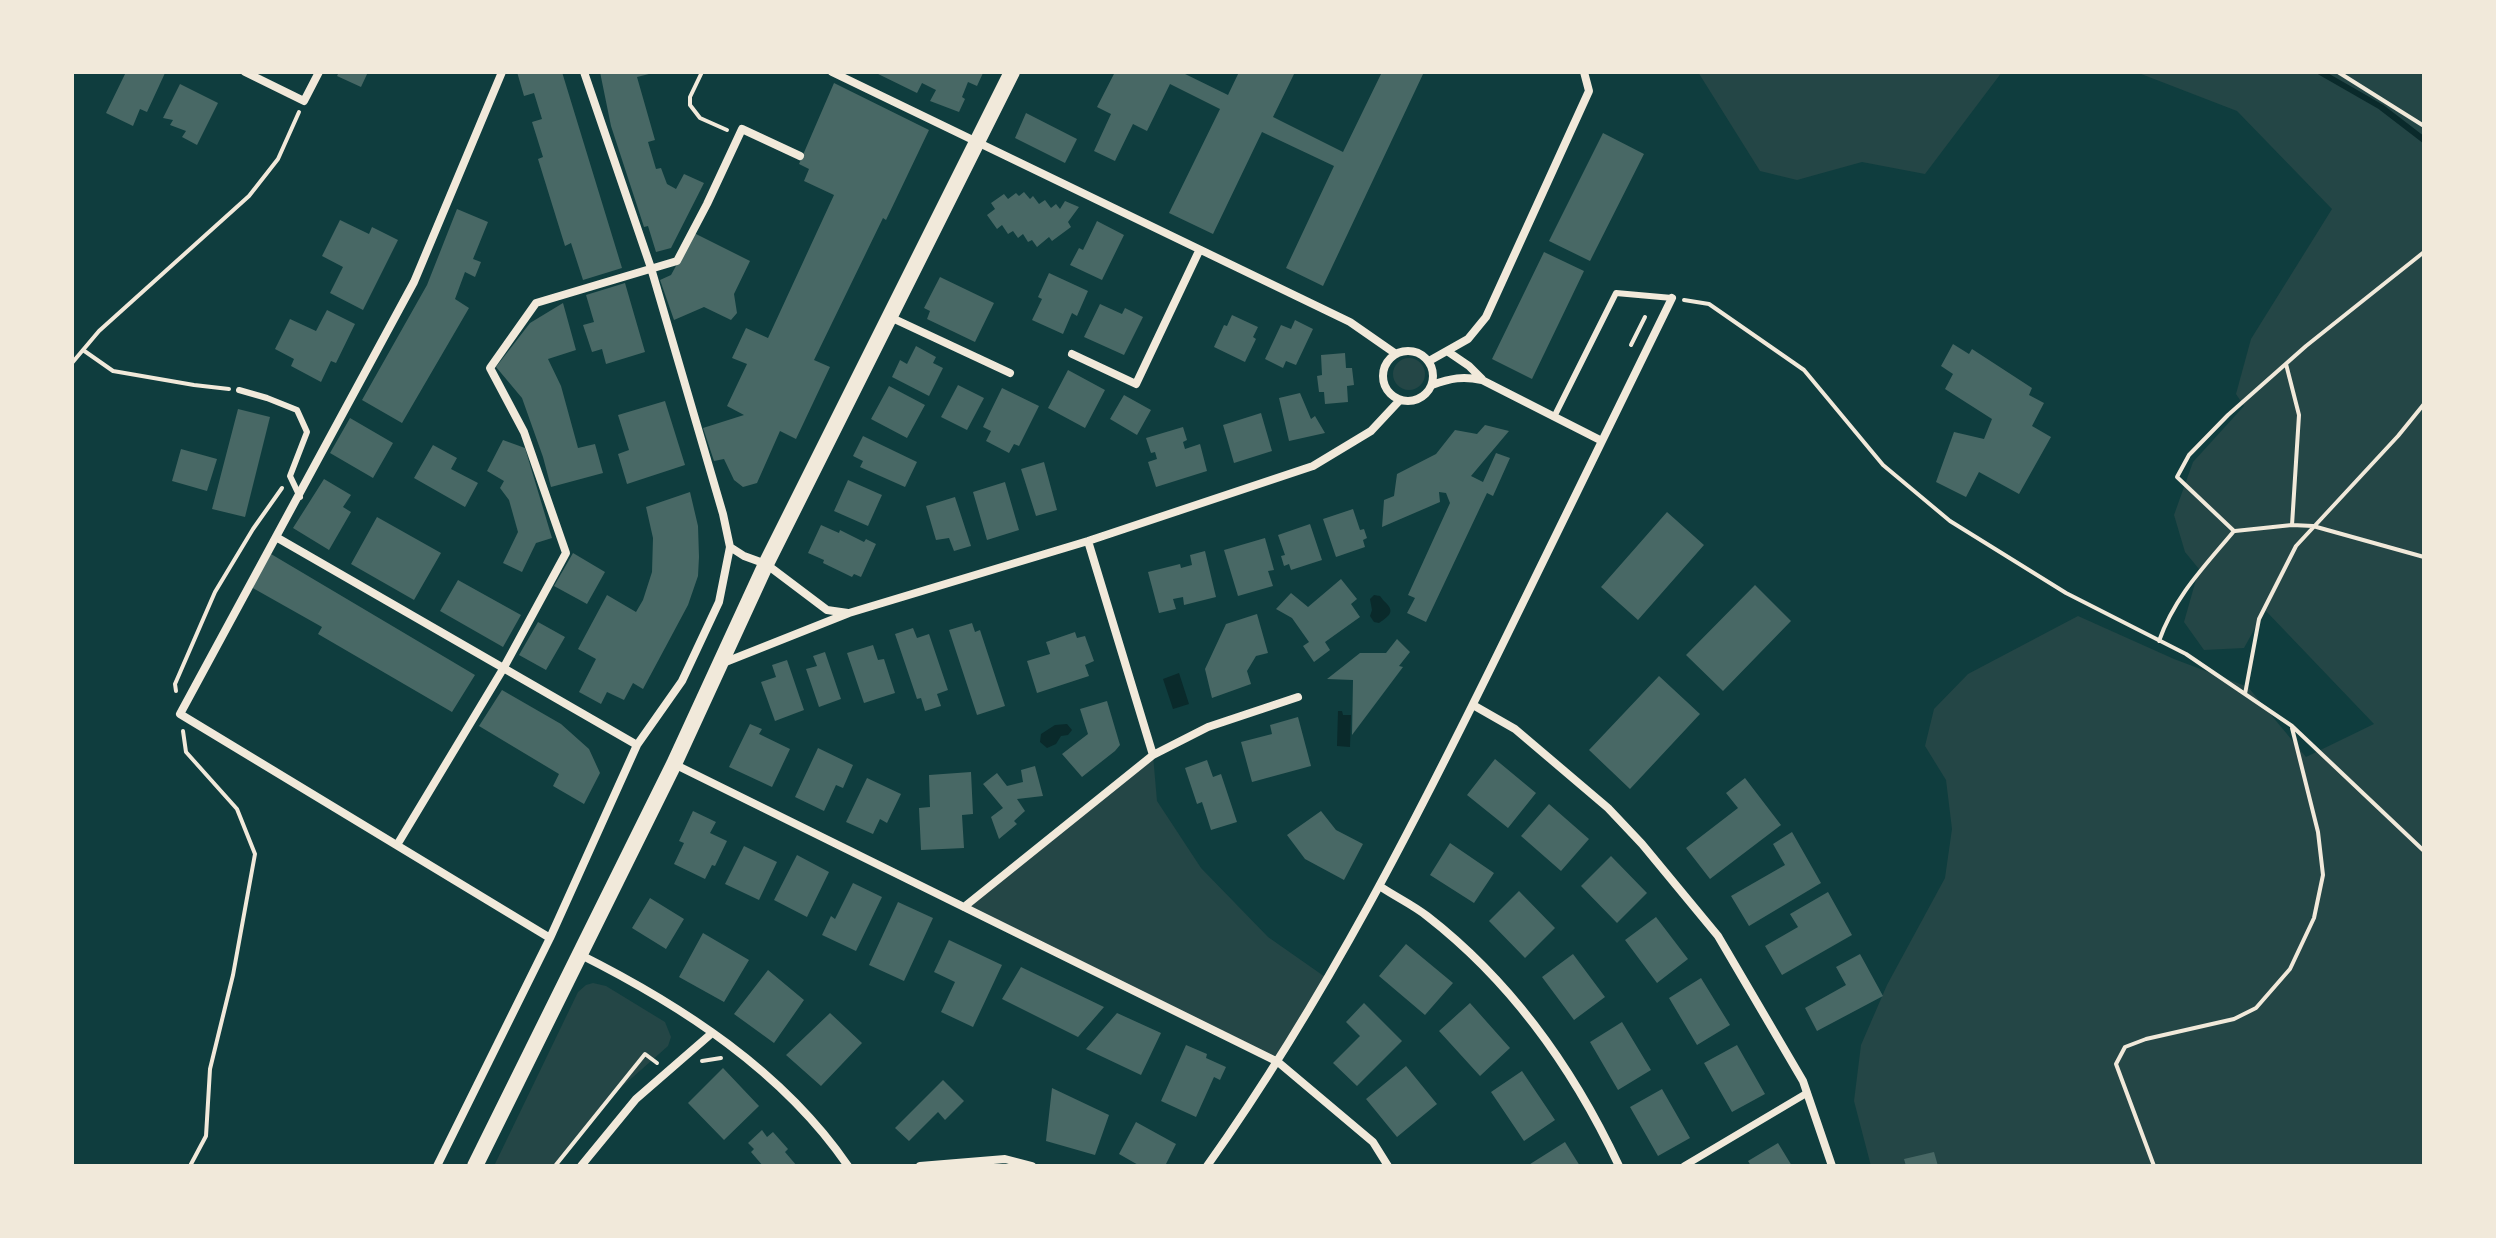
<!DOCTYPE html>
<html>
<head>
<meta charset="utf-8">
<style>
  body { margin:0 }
  #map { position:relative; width:2496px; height:1238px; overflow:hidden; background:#0f3d3e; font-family:Roboto,sans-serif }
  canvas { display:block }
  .frame { position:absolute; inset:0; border:74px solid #f1e9da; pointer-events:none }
</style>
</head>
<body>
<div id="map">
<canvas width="2496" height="1238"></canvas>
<div class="frame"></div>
</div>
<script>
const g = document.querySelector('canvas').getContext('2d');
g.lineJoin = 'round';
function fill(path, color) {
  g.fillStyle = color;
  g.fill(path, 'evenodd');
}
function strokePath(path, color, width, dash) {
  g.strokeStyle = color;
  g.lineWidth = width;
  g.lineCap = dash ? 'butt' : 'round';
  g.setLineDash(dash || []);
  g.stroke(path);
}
const green = new Path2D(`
  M1698 72H2002L1925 174 1862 162 1797 180 1760 171Z
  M2136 72H2424V1166H1871L1854 1101 1861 1045 1887 985 1945 878 1952 829 1946 780 1925 746 1934 709 1968 674 2078 616 2174 659 2248 687 2306 757 2374 724 2265 610 2244 648 2204 650 2184 622 2199 569 2185 552 2174 515 2193 462 2244 406 2236 394 2251 339 2332 209 2237 111Z
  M1393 374a16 16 0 1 1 32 0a16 16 0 1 1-32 0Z
  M1153 755 1157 801 1201 868 1268 937 1328 979 1278 1062 964 907Z
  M593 983 606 986 665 1022 671 1037 668 1046 616 1092 555 1166H494L578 992 586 985Z`);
const water = new Path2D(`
  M1374 595C1383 597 1378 594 1384 601 1395 611 1391 615 1379 623L1374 622 1370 616 1372 610 1370 599Z
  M1179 673 1189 704 1173 709 1163 679Z
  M1338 711H1342L1343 715H1351L1350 747 1337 746Z
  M1067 724 1072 730 1068 735 1061 736 1056 744 1047 748 1040 742 1041 734 1055 725Z`);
const stream = new Path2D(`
  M2320 72 2381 107 2424 140`);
const building = new Path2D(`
  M126 72 165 73 147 112 140 109 133 126 106 113Z
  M339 72H368L361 87 337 76Z
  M517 72H562L622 268 583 280 571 243 565 246 538 159 543 157 532 122 542 119 534 93 524 96Z
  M600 72H648L649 74 637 77 655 140 648 142 656 169 661 168 667 184 676 189 684 174 704 183 671 248 656 252 648 226 644 227 611 126Z
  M874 72H981L983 73 977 86 968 82 962 97 965 99 959 112 930 101 936 90 922 83 917 93Z
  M1115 72H1181L1228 95 1239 72H1295L1273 117 1343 152 1382 72H1424L1323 286 1286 268 1334 166 1262 132 1213 234 1169 213 1220 109 1170 84 1147 131 1133 124 1115 161 1094 151 1111 114 1097 107Z
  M834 83 929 130 886 220 883 218 814 360 830 367 796 439 780 431 757 483 743 487 734 480 724 459 714 461 703 428 744 415 727 406 747 364 732 358 746 328 768 338 834 195 804 181 809 169 799 164Z
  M180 84 218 103 197 145 182 137 186 131 170 125 173 120 163 118Z
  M1026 113 1077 139 1065 163 1015 138Z
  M1603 133 1644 154 1590 261 1549 241Z
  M1024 192 1030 199 1033 196 1039 204 1045 200 1051 208 1056 204 1060 209 1065 201 1079 207 1068 222 1071 227 1052 241 1049 237 1037 247 1032 240 1028 242 1023 234 1018 238 1013 231 1008 234 1002 225 997 229 987 215 995 209 991 203 1004 194 1008 199 1016 193 1019 196Z
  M457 209 488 222 473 259 481 262 475 277 465 272 455 299 469 308 402 423 362 400 427 285Z
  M340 220 369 234 372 227 398 240 363 310 330 293 343 267 322 256Z
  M1097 221 1124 235 1102 280 1070 265 1079 248 1083 250Z
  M694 233 750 261 734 294 737 313 731 320 704 307 674 320 660 280 671 275Z
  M1544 252 1584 271 1532 379 1492 359Z
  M1049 273 1088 291 1077 316 1072 313 1063 334 1032 320 1042 299 1038 297Z
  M940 277 994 303 975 342 927 319 930 311 924 308Z
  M625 283 645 352 606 364 602 349 592 352 583 325 594 322 586 295Z
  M563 303 576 350 548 359 561 386 578 448 595 444 603 473 551 487 543 457 522 398 496 367 530 323Z
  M1100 304 1122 314 1125 308 1143 317 1124 355 1084 337Z
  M327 310 355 324 336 363 331 361 321 382 291 366 294 359 275 349 290 319 316 331Z
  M1232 315 1258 327 1253 337 1256 339 1245 362 1214 347 1224 325 1227 326Z
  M1295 320 1313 329 1296 365 1286 361 1283 368 1265 359 1281 325 1291 329Z
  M1953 344 1969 354 1972 349 2032 388 2029 395 2044 403 2032 426 2051 437 2019 494 1979 472 1966 497 1936 482 1954 432 1984 439 1992 419 1945 389 1953 374 1941 366Z
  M916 346 936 357 933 363 943 368 929 396 892 377 900 360 907 364Z
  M1345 353 1346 368H1352L1354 385 1347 386 1348 402 1325 404 1324 392H1319L1317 376 1322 375 1321 355Z
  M1068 370 1105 390 1085 428 1048 408Z
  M958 385 984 398 967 430 941 417Z
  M889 386 925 405 907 438 871 419Z
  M1002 388 1039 406 1019 446 1014 444 1009 453 986 441 991 431 983 427Z
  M1300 393 1311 419 1315 416 1325 433 1289 441 1279 398Z
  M1124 395 1151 410 1137 435 1110 419Z
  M665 401 685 465 627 484 618 454 629 450 618 415Z
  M238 409 270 417 245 517 212 509Z
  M1261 413 1272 451 1234 463 1223 425Z
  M350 418 393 443 373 478 330 453Z
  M1485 425 1509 431 1471 476 1483 482 1496 453 1510 458 1493 496 1487 493 1426 622 1407 613 1415 598 1408 595 1450 503 1446 493 1439 492 1440 502 1382 527 1384 500 1394 496 1397 474 1436 454 1455 430 1477 434Z
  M1183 427 1187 440 1183 442 1185 449 1200 444 1207 471 1156 487 1148 462 1157 459 1155 452 1151 453 1146 438Z
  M863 436 917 462 905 487 860 467 863 461 853 456Z
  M503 440 525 448 552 538 536 543 522 572 503 563 518 532 509 500 500 488 504 481 487 471Z
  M433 445 457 458 451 469 478 483 465 507 414 478Z
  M181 449 217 459 207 491 172 481Z
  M1044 462 1057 510 1036 516 1021 469Z
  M324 479 351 495 343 507 351 512 329 550 293 528Z
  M848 480 882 495 868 526 834 511Z
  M1005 482 1019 530 987 540 973 492Z
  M690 492 698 526 699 557 698 576 688 605 643 689 633 683 624 700 607 692 601 704 579 692 596 659 578 649 607 595 636 612 643 600 652 572 653 538 646 507Z
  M955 497 971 546 954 551 949 538 936 540 926 506Z
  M1353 509 1360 530 1364 529 1367 538 1363 540 1365 547 1336 557 1323 519Z
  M1667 512 1704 545 1638 620 1601 587Z
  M377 517 441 553 414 600 351 564Z
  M1310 524 1322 560 1291 570 1289 564 1284 566 1281 556 1285 555 1278 535Z
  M821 525 839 533 840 530 864 542 866 539 876 544 861 577 854 574 852 577 823 563 824 560 808 553Z
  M1265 538 1274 570 1268 571 1273 586 1238 596 1224 550Z
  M1205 551 1216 597 1184 605 1183 597 1173 599 1176 609 1159 613 1148 572 1180 564 1181 568 1192 565 1190 555Z
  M573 553 605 572 587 604 554 586Z
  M271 554 475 675 452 712 318 634 322 627 251 587Z
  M1341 579 1357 599 1351 604 1360 617 1325 642 1330 650 1314 662 1303 646 1309 642 1292 618 1276 609 1291 593 1308 607Z
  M458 580 521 615 503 647 440 611Z
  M1755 585 1791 621 1723 691 1686 655Z
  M1257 614 1268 653 1256 656 1247 671 1251 684 1212 698 1205 669 1226 624Z
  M538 622 565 637 546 670 519 655Z
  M972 623 975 632 980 630 1005 706 977 715 949 630Z
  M913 628 917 638 929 634 948 690 937 694 941 706 925 711 921 698 917 699 895 634Z
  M1075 632 1077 638 1085 636 1094 661 1085 665 1089 676 1037 693 1027 661 1050 654 1046 642Z
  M1397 639 1410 652 1399 666 1403 667 1352 735 1353 680 1327 679 1360 653H1386Z
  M873 645 878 660 884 659 895 693 864 703 847 653Z
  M825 652 841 699 819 707 806 669 817 666 813 656Z
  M787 660 804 710 775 721 761 682 776 677 772 665Z
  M1659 676 1700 714 1630 789 1589 750Z
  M502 690 561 724 589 749 600 773 584 804 553 786 559 774 479 726Z
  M1107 701 1120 745 1115 751 1082 777 1062 754 1088 734 1080 709Z
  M1298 717 1311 766 1252 782 1241 742 1272 734 1270 725Z
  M750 724 762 729 759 734 790 749 772 787 729 767Z
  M818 748 853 765 843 788 836 785 824 811 795 797Z
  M1495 759 1536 793 1508 828 1467 795Z
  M1207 760 1213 777 1221 774 1237 822 1211 830 1202 802 1197 804 1185 768Z
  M1035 766 1043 796 1017 799 1025 811 1014 821 1017 824 999 839 991 817 1003 808 983 784 997 773 1007 786 1023 782 1021 770Z
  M971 772 973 814 962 815 964 848 921 850 919 808 930 807 929 775Z
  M867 778 901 794 887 823 880 819 873 834 846 822Z
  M1745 778 1781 825 1710 879 1686 848 1738 808 1726 793Z
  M1549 804 1589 839 1561 871 1521 836Z
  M693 811 716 822 710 833 727 841 715 866 712 865 705 879 674 864 684 843 679 841Z
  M1321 811 1336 830 1363 844 1344 880 1305 859 1287 835Z
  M1792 832 1821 883 1749 926 1731 896 1785 865 1773 844Z
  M1450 843 1494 873 1474 903 1430 875Z
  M744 846 777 862 759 900 725 884Z
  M797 855 829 872 807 917 774 900Z
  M1611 856 1647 893 1617 923 1581 886Z
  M853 883 882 897 856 951 822 935 831 916 835 919Z
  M1519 891 1555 928 1525 958 1489 921Z
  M1828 892 1852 935 1782 975 1765 946 1798 927 1790 914Z
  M650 898 684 919 666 949 632 928Z
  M898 902 933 918 904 981 869 965Z
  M1656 917 1688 959 1657 983 1625 940Z
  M703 933 749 960 724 1002 679 977Z
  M949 940 1002 965 973 1027 941 1012 955 982 934 972Z
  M1406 944 1453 983 1425 1015 1379 976Z
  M1573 954 1605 997 1574 1020 1542 977Z
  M1860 954 1883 996 1817 1031 1805 1008 1846 985 1836 967Z
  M1021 967 1104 1007 1078 1037 1002 999Z
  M768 970 804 1000 774 1043 734 1014Z
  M1701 978 1730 1025 1697 1045 1669 998Z
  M1364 1003 1402 1041 1357 1086 1333 1063 1360 1036 1346 1022Z
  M1470 1003 1510 1048 1480 1076 1439 1031Z
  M830 1013 862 1043 821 1086 786 1055Z
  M1117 1013 1161 1033 1141 1075 1086 1049Z
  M1622 1022 1651 1070 1618 1090 1590 1042Z
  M1186 1045 1207 1054 1206 1058 1226 1067 1220 1080 1214 1077 1196 1117 1161 1101Z
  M1737 1045 1765 1094 1732 1112 1704 1063Z
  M1406 1066 1437 1104 1397 1137 1366 1099Z
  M723 1068 759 1106 724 1140 688 1103Z
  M1522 1071 1555 1120 1524 1141 1491 1092Z
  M943 1080 964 1101 945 1120 938 1112 909 1141 895 1128Z
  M1052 1088 1109 1115 1095 1155 1046 1141Z
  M1662 1089 1690 1138 1658 1156 1630 1107Z
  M1136 1122 1176 1144 1165 1166H1140L1119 1154Z
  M762 1130 767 1137 773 1132 788 1149 785 1152 797 1166H763L751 1152 754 1149 748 1143Z
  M1565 1142 1580 1166H1527Z
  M1778 1143 1792 1166H1751L1748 1161Z
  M1934 1152 1938 1166H1906L1904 1159Z`);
const path = new Path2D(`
  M702 72 690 97V105L700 118 727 130
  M2338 72 2424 126
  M1684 300 1709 304 1804 370 1883 465 1950 521 2066 593 2186 654 2292 726 2424 851
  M1631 345 1645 317
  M83 350 113 371 194 385 229 389
  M72 363 99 331 249 196 278 159 299 112
  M2286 364 2299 415 2292 525 2313 526 2424 557
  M2235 531 2292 525
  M2159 641C2175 596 2204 567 2234 531L2177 477 2189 455 2228 415 2306 346 2424 252
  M176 691 175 684 215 592 253 529 282 488
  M2245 694 2259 619 2296 546 2398 436 2424 404
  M183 731 186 752 237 809 255 854 233 975 210 1069 206 1136 190 1166
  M702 1061 721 1058
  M555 1166 645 1054 657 1063
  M2154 1166 2116 1064 2125 1047 2146 1039 2234 1019 2256 1008 2290 969 2314 918 2323 875 2318 832 2292 728`);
const service = new Path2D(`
  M239 390 267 398 297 410 307 432 290 476 300 497
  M1554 417 1616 293 1672 298`);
const pedestrian = new Path2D(`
  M1684 1166 1807 1093`);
const minor = new Path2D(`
  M245 72 304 101 319 72
  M502 72 414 282 180 714 550 938
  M584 72 651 268 723 514 730 547 744 556 766 564 827 610 848 613
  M832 72 1350 322 1396 354
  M890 317 1010 373
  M1383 376a25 25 0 1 1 50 0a25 25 0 1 1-50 0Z
  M1447 351 1469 366 1482 379
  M1072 354 1136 384 1199 251
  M1429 361 1468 339 1486 317 1589 91 1584 72
  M1432 385C1451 378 1463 376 1482 380L1602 441
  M276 537 637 745
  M1088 541 1153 755
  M723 663 849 613 1088 541 1313 466 1371 431 1399 401
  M1473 705 1515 729 1608 808 1642 844 1718 936 1803 1081 1832 1166
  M674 764 1278 1062 1373 1142 1388 1166
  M397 845 503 669 566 553 524 432 490 368 536 303 677 261 707 204 742 129 800 156
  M1381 887C1396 897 1413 905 1427 916 1512 982 1574 1070 1619 1166
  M964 907 1153 755 1208 727 1298 697
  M579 954C681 1005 783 1071 848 1166
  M437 1166 550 938 637 745 682 681 719 602 730 547
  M581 1166 636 1099 712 1033
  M920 1166 1005 1159 1032 1166
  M1207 1166C1327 997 1419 815 1510 629 1564 519 1618 408 1672 298`);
const secondary = new Path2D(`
  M475 1166 674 764 766 564 1012 72`);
fill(green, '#244646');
fill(water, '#0a2a2b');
strokePath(stream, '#0a2a2b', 6);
fill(building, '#486865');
strokePath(path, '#f1e9da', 4);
strokePath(service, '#f1e9da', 6);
strokePath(pedestrian, '#f1e9da', 7);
strokePath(minor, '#f1e9da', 8);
strokePath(secondary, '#f1e9da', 16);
</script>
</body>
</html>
